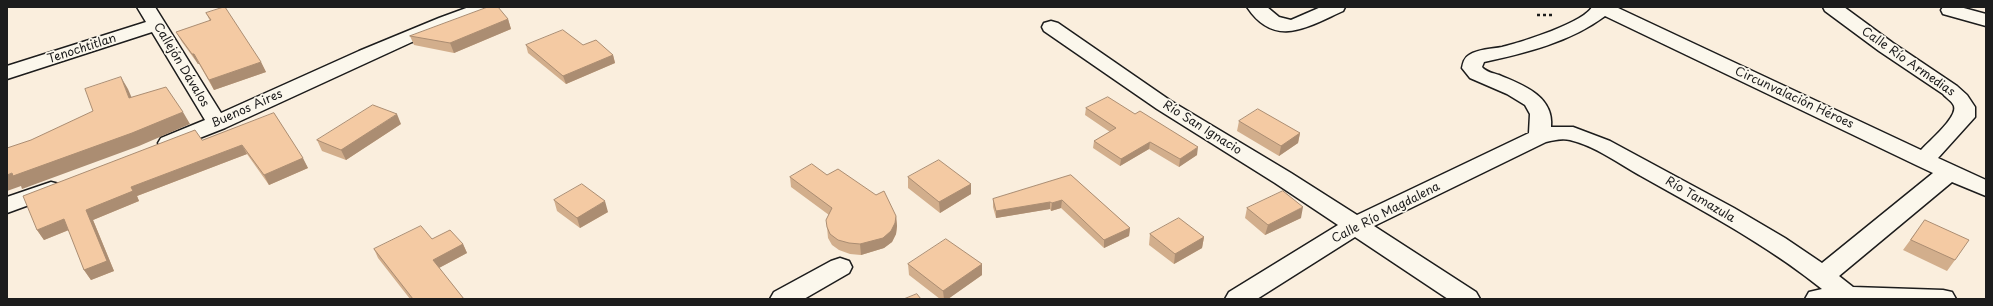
<!DOCTYPE html>
<html>
<head>
<meta charset="utf-8">
<style>
  body { margin:0 }
  #map { position:relative; width:1993px; height:306px; overflow:hidden; background:#faeedd; font-family:"Playpen Sans",sans-serif }
  canvas { display:block }
  .frame { position:absolute; inset:0; border:8px solid #1c1c1c; pointer-events:none }
</style>
</head>
<body>
<div id="map">
<canvas width="1993" height="306"></canvas>
<div class="frame"></div>
</div>
<script>
const context = document.querySelector('canvas').getContext('2d');
context.lineJoin = 'round';
function trace(path, color, width, dash) { context.strokeStyle = color; context.lineWidth = width; context.lineCap = dash ? 'butt' : 'round'; context.setLineDash(dash || []); context.stroke(path); }
function paint(path, color) { context.fillStyle = color; context.fill(path, 'evenodd'); }
function drawText(font, color, halo, rows, align = 'center') {
  context.font = font + ' "Playpen Sans",sans-serif'; context.lineWidth = 3.5; context.setLineDash([]); context.textBaseline = 'middle'; context.strokeStyle = halo; context.fillStyle = color; for (const [text, x, y, turn = 0] of rows) {
    context.save(); context.translate(x, y); context.rotate((+turn || 0) * Math.PI / 180); context.textAlign = isNaN(turn) ? turn : align; if (halo) context.strokeText(text, 0, 0); context.fillText(text, 0, 0); context.restore();
  }
}
const path = new Path2D(`
  M1537 15H1554`);
const minor = new Path2D(`
  M137 7H155L221 113 359 51 439 18 469 7H495L493 11 412 42 225 128 169 150 161 148 158 143 161 138 205 120 152 32 7 79V66L146 22Z
  M1247 7H1267L1279 17 1291 20 1321 7H1345L1343 11C1307 27 1275 49 1247 7Z
  M1592 7H1616L1921 150C1929 141 1958 117 1954 106 1952 101 1946 98 1943 94L1879 51 1825 11 1823 7H1844L1893 43 1957 86 1967 95 1975 107V117L1938 158 1986 180V196L1952 182 1839 276 1853 287 1943 290 1952 292 1956 299H1805L1809 292 1822 289C1766 244 1703 211 1641 176 1618 163 1595 146 1570 140 1562 138 1554 140 1546 142L1374 226 1476 292 1480 299H1448L1355 237 1257 299H1225L1229 292 1338 225 1275 183 1157 109 1044 31 1042 27 1044 23 1051 21 1058 23 1171 101 1291 173 1357 215 1529 133 1530 114 1525 105 1507 94 1470 78 1462 68C1463 63 1464 58 1469 55 1478 49 1492 49 1502 47 1522 42 1583 23 1592 7ZM1605 16 1916 165 1933 173 1822 263 1785 238 1734 208 1610 141 1573 127H1551C1554 96 1523 85 1499 75 1493 73 1486 72 1482 67L1484 62C1526 53 1570 42 1605 16Z
  M1943 7H1960L1986 14V26L1943 14 1941 10Z
  M51 182 59 184 62 189 59 194 7 213V197Z
  M840 258 849 261 852 267 849 273 804 299H770L774 292 831 261Z`);
const wall = new Path2D(`
  M206 13 261 62 266 72 214 90 199 64H198L182 42 176 32 210 21Z
  M508 19 511 29 454 53 414 45 410 36Z
  M526 45H583L613 55 615 63 566 84 528 53Z
  M1086 108 1197 155 1179 167 1149 149 1120 166 1093 148 1094 141 1110 132 1085 115Z
  M274 113 308 168 269 185 247 154 137 196 139 201 93 220 114 271 91 280 84 270 69 230 44 240 37 230Z
  M1239 121 1300 133 1298 143 1279 156 1237 131Z
  M401 124 346 160 322 151 317 140Z
  M827 175 896 216 897 226 896 234 892 242 884 248 861 255 850 254 839 250 832 245 828 238 827 227 829 215 791 187 790 177Z
  M1071 175 1130 228 1129 236 1104 248 1061 208 1051 211 1050 209 996 218 993 207V199Z
  M908 177 971 184V194L940 213 908 188Z
  M554 200 608 212 580 228 557 211Z
  M1247 208 1301 218 1265 235 1245 218Z
  M1925 220 1955 260 1947 271 1903 250Z
  M1150 234 1204 237 1202 248 1174 264 1149 245Z
  M432 239 463 244 467 253 439 268 464 299H410L378 258 374 249Z
  M908 264H982V275L948 299H940L909 275Z`);
const shadedWall = new Path2D(`
  M508 19 511 29 454 53 450 43Z
  M192 54H194L199 64H198Z
  M613 55 615 63 566 84 563 76Z
  M261 62 266 72 214 90 209 80Z
  M121 77 128 89 137 110 129 98Z
  M183 112 190 124 139 146 22 189 21 186 7 191V175Z
  M397 114 401 124 346 160 341 150Z
  M1300 133 1298 143 1279 156 1281 146Z
  M1150 142 1149 149 1120 166 1121 159Z
  M242 145 247 154 137 196 139 201 93 220 114 271 91 280 84 270 86 210 131 187Z
  M1198 147 1197 155 1179 167 1180 159Z
  M303 158 308 168 269 185 264 175Z
  M971 184V194L940 213 939 202Z
  M1062 200 1061 208 1051 211 1052 203Z
  M605 201 608 212 580 228 577 218Z
  M1050 202V209L996 218V211Z
  M1303 207 1301 218 1265 235 1268 225Z
  M896 216 897 226 896 234 892 242 884 248 861 255 860 244Z
  M64 219 71 229 44 240 37 230Z
  M1130 228 1129 236 1104 248V240Z
  M1204 237 1202 248 1174 264 1175 254Z
  M463 244 467 253 437 269 433 260Z
  M982 264V275L948 299H944L943 291Z`);
const building = new Path2D(`
  M224 7H225L261 62 209 80 194 54H192L176 32 211 20 206 13Z
  M488 7H498L508 19 450 43 410 36Z
  M563 30 583 45 596 40 613 55 563 76 526 45Z
  M121 77 129 98 166 87 183 112 132 133 13 176 12 173 7 175V148L31 140 93 111 85 89Z
  M1108 97 1135 114 1140 111 1198 147 1180 159 1150 142 1121 159 1094 141 1116 128 1086 108Z
  M373 105 397 114 341 150 317 140Z
  M1258 109 1300 133 1281 146 1239 121Z
  M274 113 303 158 264 175 242 145 131 187 133 191 86 210 107 261 84 270 64 219 37 230 23 196 195 130 202 140Z
  M939 160 971 184 939 202 908 177Z
  M812 164 827 175 838 169 876 195 884 191 896 216 895 223 891 231 883 238 860 244 849 243 838 240 830 234 827 227 826 220 832 208 790 177Z
  M1071 175 1130 228 1104 240 1062 200 1052 203 1050 202 996 211 993 199Z
  M582 184 605 201 577 218 554 200Z
  M1283 191 1303 207 1268 225 1247 208Z
  M1179 218 1204 237 1175 254 1150 234Z
  M1925 220 1969 240 1955 260 1911 240Z
  M421 226 432 239 450 230 463 244 433 260 464 299H413L374 249Z
  M946 239 982 264 943 291 908 264Z
  M917 294 921 299H904Z`);
const streetNames = [
  ["Tenochtitlan",82,49,-18],
  ["Calle Río Armedias",1908,62,35],
  ["Callejón Dávalos",181,65,59],
  ["Circunvalación Héroes",1794,98,25],
  ["Buenos Aires",247,109,-24],
  ["Río San Ignacio",1202,128,32],
  ["Río Tamazula",1700,200,30],
  ["Calle Río Magdalena",1386,213,-27]
];
trace(minor, '#1c1c1c', 3);
trace(path, '#1c1c1c', 2.5, [3, 3]);
paint(minor, '#fbf7ec');
paint(wall, '#d2ae8c');
paint(shadedWall, '#ab8d72');
paint(building, '#f4caa3');
trace(building, '#ab8d72', 1);
drawText('12px', '#1c1c1c', '#fbf7ec', streetNames);
</script>
</body>
</html>
